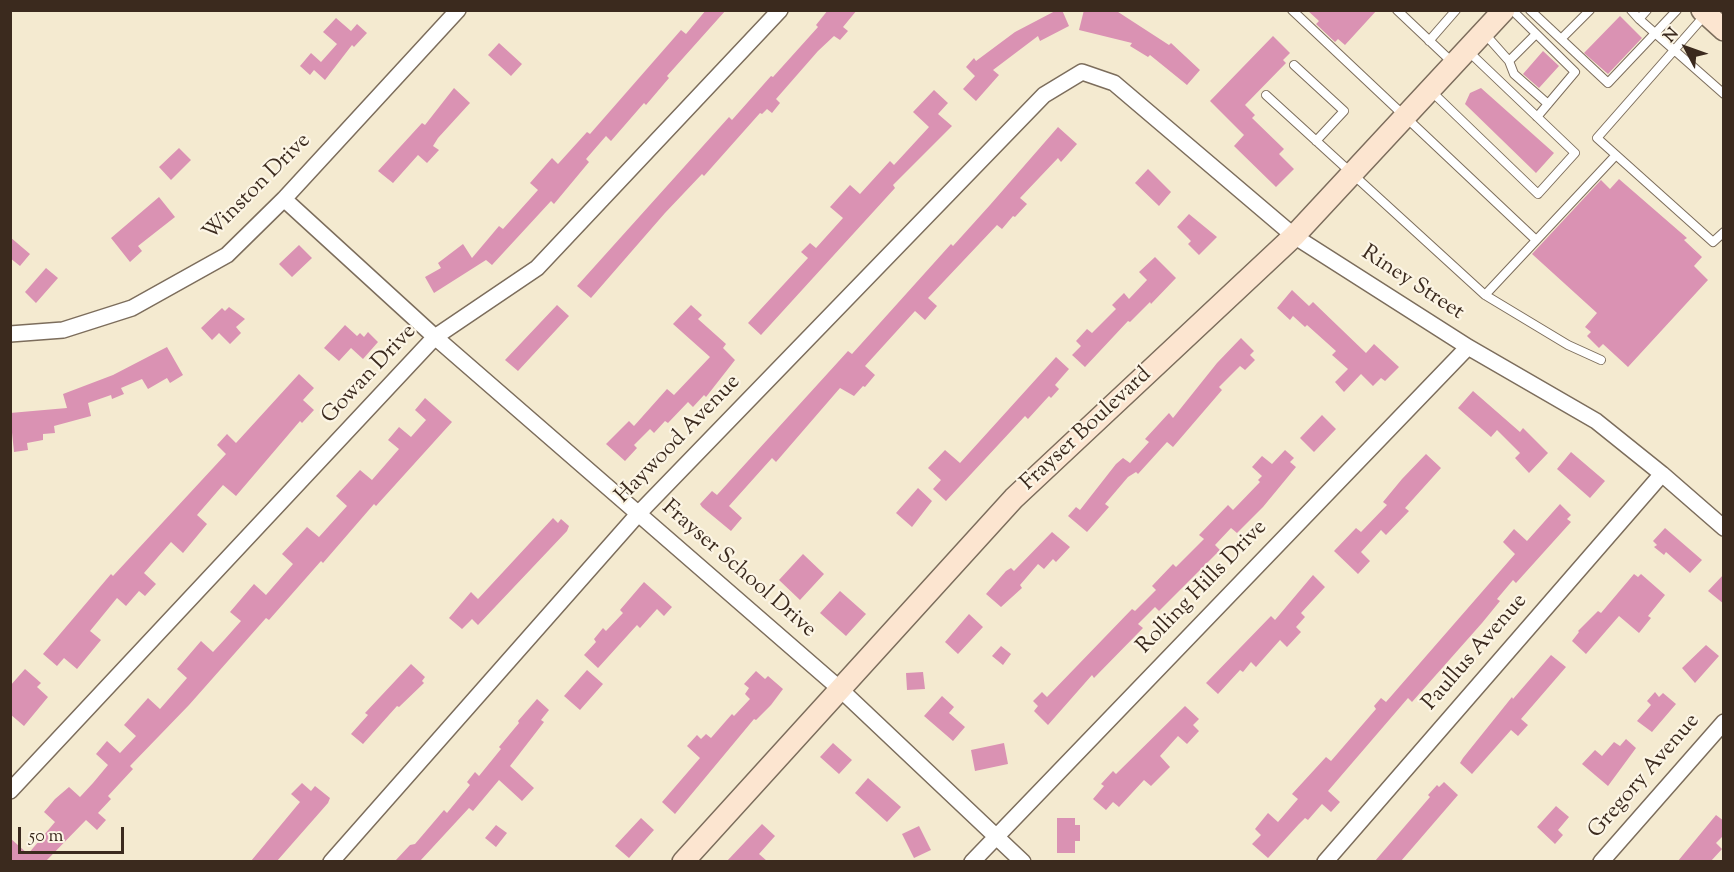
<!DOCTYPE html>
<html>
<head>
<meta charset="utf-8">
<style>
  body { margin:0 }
  #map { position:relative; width:1734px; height:872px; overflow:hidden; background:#f4ead0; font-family:"Sorts Mill Goudy",serif }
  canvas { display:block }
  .frame { position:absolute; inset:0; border:12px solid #3b2a1e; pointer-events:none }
  .north { position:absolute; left:1656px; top:18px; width:60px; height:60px; -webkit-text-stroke:4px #fcf5e5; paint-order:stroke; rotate:311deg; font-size:16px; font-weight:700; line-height:24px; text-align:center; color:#3b2a1e }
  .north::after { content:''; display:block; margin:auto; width:21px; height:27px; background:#3b2a1e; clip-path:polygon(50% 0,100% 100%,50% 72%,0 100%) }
  .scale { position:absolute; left:18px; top:827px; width:106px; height:27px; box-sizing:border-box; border:3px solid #3b2a1e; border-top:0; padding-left:8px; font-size:18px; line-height:21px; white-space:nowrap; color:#3b2a1e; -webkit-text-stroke:4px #fcf5e5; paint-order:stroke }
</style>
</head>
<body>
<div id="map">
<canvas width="1734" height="872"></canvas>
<div class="frame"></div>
<div class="north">N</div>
<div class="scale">50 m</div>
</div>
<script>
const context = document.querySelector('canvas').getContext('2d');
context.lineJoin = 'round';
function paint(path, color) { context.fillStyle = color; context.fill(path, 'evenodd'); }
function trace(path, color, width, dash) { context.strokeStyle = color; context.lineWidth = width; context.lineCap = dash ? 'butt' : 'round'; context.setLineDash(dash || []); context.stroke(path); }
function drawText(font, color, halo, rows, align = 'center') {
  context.font = font + ' "Sorts Mill Goudy",serif'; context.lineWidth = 4.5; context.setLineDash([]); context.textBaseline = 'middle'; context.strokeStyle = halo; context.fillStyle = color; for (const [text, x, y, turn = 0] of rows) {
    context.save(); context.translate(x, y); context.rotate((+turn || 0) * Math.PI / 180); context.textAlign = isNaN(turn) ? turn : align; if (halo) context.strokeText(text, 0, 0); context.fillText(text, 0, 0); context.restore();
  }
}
const building = new Path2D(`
  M706 10H726L667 76 669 78 646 105 644 103 611 141 606 136 586 159 589 162 554 204 551 201 492 265 486 260 434 293 425 277 441 268 438 263 463 244 472 258 499 226 503 229 538 190 530 183 552 158 558 164 587 132 590 134 681 30 686 34Z
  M828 10H857L843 27 848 31 840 40 834 36 818 51 776 99 780 103 772 113 767 109 762 114 760 113 704 176 702 174 665 213 591 298 577 286 729 117 732 120 771 76 773 77 818 27 816 25Z
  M1057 10H1062L1069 26 1040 41 1038 36 993 70 999 75 976 101 963 89 975 76 966 67 974 58 976 61 1015 32Z
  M1084 10H1115L1169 45 1171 43 1200 70 1187 85 1150 55 1148 57 1130 46 1132 43 1079 30Z
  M1307 10H1377L1345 45 1338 39 1335 42 1316 24 1319 21Z
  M1620 16 1642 38 1608 74 1584 53Z
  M336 18 351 31 357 24 367 33 354 47 352 45 325 80 314 70 310 75 300 66 311 53 321 62 337 44 323 32Z
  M1273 36 1290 53 1283 60 1286 63 1245 105 1255 115 1252 118 1284 149 1279 154 1294 169 1276 187 1234 146 1244 135 1210 101Z
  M499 43 522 64 511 76 488 55Z
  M1543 51 1559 66 1539 88 1523 74Z
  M454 88 470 103 438 138 433 146 439 150 427 163 418 155 393 183 378 171 422 123 425 125Z
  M1481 88 1554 153 1536 173 1465 104 1470 93Z
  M934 90 948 103 938 114 952 126 893 185 895 188 761 335 748 323 808 258 801 252 810 243 816 248 843 218 830 207 850 185 860 194 890 161 894 165 929 127 913 112Z
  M1058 127 1077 144 1061 162 1058 158 1020 198 1027 204 1015 217 1013 216 1002 229 997 225 928 298 937 306 925 320 915 311 865 366 875 375 865 387 863 386 854 396 840 388 776 462 772 458 729 506 742 518 731 531 702 507 700 504 712 491 717 495 848 351 852 354 951 244 953 246 990 205Z
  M179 148 191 160 171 180 159 167Z
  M1148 169 1171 192 1159 206 1135 183Z
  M1619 179 1687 238 1684 240 1702 257 1694 266 1708 280 1628 367 1603 344 1599 348 1587 336 1591 332 1585 327 1597 313 1532 254 1601 180 1610 189Z
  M159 197 175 217 138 246 142 251 130 262 111 238Z
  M1189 214 1217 237 1199 255 1188 244 1191 241 1177 227Z
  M10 237 30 254 20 266 10 258Z
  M299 245 312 258 292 277 279 264Z
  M1155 257 1176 278 1151 304 1150 302 1130 322 1128 321 1085 367 1072 355 1081 346 1076 341 1087 329 1092 333 1116 309 1112 305 1124 293 1129 299 1147 280 1139 272Z
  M46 268 58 278 36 303 25 292Z
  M1292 290 1309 306 1313 302 1366 353 1374 344 1399 367 1385 381 1381 378 1373 386 1361 374 1344 392 1335 382 1348 369 1332 355 1336 351 1307 325 1305 327 1293 316 1290 320 1277 308Z
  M557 305 569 316 518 371 505 360Z
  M691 305 702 315 698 319 726 344 723 348 735 360 706 397 704 395 693 407 688 402 668 423 665 421 654 433 650 429 634 445 637 448 625 461 606 444 629 421 634 426 667 389 674 395 710 357 673 324Z
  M229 307 245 319 236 327 241 333 230 344 219 333 212 340 201 328 222 308 225 311Z
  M345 325 357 336 360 333 364 337 368 332 378 342 363 359 351 348 339 361 324 348Z
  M1241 338 1254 351 1250 355 1255 360 1245 370 1240 366 1219 387 1222 390 1173 447 1167 442 1138 474 1136 472 1128 477 1105 504 1109 507 1087 532 1068 516 1076 507 1080 510 1116 464 1123 458 1130 463 1149 442 1145 439 1169 413 1173 418 1217 363Z
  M167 347 183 375 170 383 167 378 148 389 142 379 121 388 124 394 112 399 111 395 88 403 91 416 54 426 55 433 43 434V440L27 443 28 450 14 452 10 413 67 408 63 394 113 375Z
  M1056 357 1069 369 1055 385 1059 389 1051 398 1049 396 1028 419 1025 416 946 501 933 489 941 480 928 468 945 450 960 463Z
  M299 374 314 388 303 400 314 410 302 423 300 421 236 496 223 485 197 515 207 524 183 553 171 542 144 573 156 584 145 596 139 591 126 606 117 598 90 631 101 640 77 669 64 658 57 666 43 654 111 574 113 576 226 454 217 445 227 434 236 443Z
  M1473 391 1520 432 1523 428 1548 453 1529 473 1515 458 1520 453 1497 430 1491 437 1458 408Z
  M425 398 452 422 376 506 374 504 323 563 321 561 269 620 266 618 189 705 130 766 133 769 108 796 111 799 98 813 106 820 97 830 86 820 46 861H10V838L28 854 55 822 44 812 55 799 69 787 80 797 93 783 108 765 96 754 107 741 120 753 136 736 124 725 148 698 160 709 187 678 177 669 201 641 213 652 225 639 241 621 230 612 254 584 266 595 293 564 282 554 307 527 319 537 347 506 336 496 360 470 372 480 399 449 388 440 399 427 411 437 426 420 415 410Z
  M1322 415 1336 429 1314 452 1300 438Z
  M1285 450 1294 458 1290 462 1296 467 1263 507 1237 533 1231 528 1215 545 1220 550 1159 611 1155 607 1138 624 1143 628 1094 678 1092 675 1048 725 1034 711 1038 706 1033 701 1042 692 1047 697 1132 609 1135 611 1156 590 1152 586 1173 564 1176 567 1204 539 1199 535 1228 505 1233 510 1260 482 1258 480 1262 476 1252 467 1262 456 1272 464Z
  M1571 452 1605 481 1590 498 1557 469Z
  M1426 454 1441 468 1405 508 1409 511 1386 535 1381 530 1361 552 1370 561 1358 574 1334 551 1356 528 1361 532 1387 505 1383 502 1402 479Z
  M918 488 932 501 912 527 896 513Z
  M1560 504 1571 515 1567 519 1571 522 1516 583 1513 580 1497 599 1500 601 1482 623 1412 702 1408 698 1328 791 1340 802 1331 812 1322 804 1308 820 1305 818 1299 824 1268 858 1252 844 1261 835 1255 829 1268 813 1278 822 1298 799 1292 794 1326 757 1331 761 1376 709 1374 706 1381 698 1386 702 1515 554 1503 542 1514 529 1527 541Z
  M553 518 558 523 561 519 569 526 567 531 478 625 472 619 462 629 449 618 471 592 478 599Z
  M1665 528 1702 560 1690 573 1666 552 1664 555 1654 547 1657 545 1653 541Z
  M1052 532 1070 547 1056 562 1053 559 1044 569 1038 564 1020 585 1022 588 1001 607 986 594 1006 571 1011 568 1014 571Z
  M803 554 824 574 800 600 779 580Z
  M1634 574 1638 577 1641 574 1665 595 1648 616 1651 618 1639 633 1619 616 1586 654 1572 641 1579 632 1578 631 1598 611 1601 613Z
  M1724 574V604L1708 591Z
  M1313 575 1325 587 1301 613 1305 617 1296 627 1301 632 1287 647 1280 640 1256 667 1251 662 1243 672 1240 670 1218 694 1206 683 1271 616 1275 620Z
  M644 582 672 607 664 616 657 609 640 628 637 625 598 668 584 655 596 642 594 639 603 628 606 631 623 613 620 610Z
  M840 591 866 614 846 636 820 613Z
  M969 614 983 627 958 654 945 642Z
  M1706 645 1719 656 1695 683 1682 668Z
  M1001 646 1011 654 1003 665 992 656Z
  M1551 655 1566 667 1521 719 1528 725 1518 736 1511 730 1472 774 1460 763 1463 758 1512 697 1513 699Z
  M411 664 425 677 422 681 424 683 399 707 397 706 363 744 351 734 368 715 365 713Z
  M25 669 41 683 37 687 48 697 24 726 10 714V686Z
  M587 670 603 684 580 710 564 696Z
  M756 671 765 679 768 676 783 689 771 705 756 720 754 719 675 814 662 802 700 758 687 746 697 735 701 739 706 734 711 738 732 714 734 716 750 699 745 694 749 688 744 684Z
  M923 672 925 689 907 690 906 673Z
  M1655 692 1659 697 1663 693 1676 704 1652 732 1637 721 1651 705 1647 701Z
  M942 696 954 707 949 713 965 727 953 741 924 716Z
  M537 699 549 710 541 720 544 722 510 766 534 788 522 801 499 780 473 811 469 808 420 861H395L410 845 415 844 444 810 447 813 470 785 467 782 475 772 479 776 501 749 499 747 519 723 518 721Z
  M1185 706 1199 719 1193 725 1199 731 1187 744 1178 736 1160 756 1170 767 1151 786 1144 780 1119 807 1113 802 1106 810 1093 799 1104 786 1101 784 1113 771 1116 774Z
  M1626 739 1636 748 1608 786 1582 764 1595 750 1602 756 1614 742 1620 746Z
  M833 743 852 760 839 774 820 757Z
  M1004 743 1008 764 975 771 971 750Z
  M868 778 901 807 887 822 855 793Z
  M1444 782 1458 795 1401 861H1375L1430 797 1428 795 1437 785 1439 787Z
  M302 783 311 791 315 786 330 798 328 803 277 861H251L300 802 291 794Z
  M1556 806 1569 817 1558 830 1563 835 1555 844 1537 827Z
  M1716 815 1724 821V835L1716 843 1722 849 1711 861H1678Z
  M641 818 654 830 629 858 615 846Z
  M1057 818H1075V825H1080V841H1075V853H1057Z
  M762 824 775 836 759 854 767 861H727Z
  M496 825 507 833 496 847 485 838Z
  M919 826 931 850 914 858 902 834Z`);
const service = new Path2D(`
  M1292 10 1536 240
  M1397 10 1453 63
  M1512 10 1575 72 1537 117
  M1530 10 1608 83 1677 10
  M1631 10 1639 19 1647 10
  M1705 15 1597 138 1713 242 1724 232
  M1639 19 1724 94
  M1485 34 1509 61 1536 34
  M1561 39 1590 10
  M1429 41 1456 10
  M1509 61 1514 74 1548 104
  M1294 65 1344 111 1316 141
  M1431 91 1538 194 1575 153 1468 51
  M1266 95 1485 295 1568 345 1601 360
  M1485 295 1616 155`);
const minor = new Path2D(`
  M284 199 435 337 840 689 1023 862
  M10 334 63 330 132 308 227 255 284 199 458 10
  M10 791 435 337 537 268 780 10
  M331 862 639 513 1044 95 1082 72 1114 83 1294 236 1468 347 1596 421 1662 474 1724 528
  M972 862 1468 347
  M1325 862 1662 474
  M1601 862 1724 722`);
const secondary = new Path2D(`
  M1702 10 1724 30
  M683 862 1014 498 1294 236 1504 10`);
const streetNames = [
  ["Winston Drive",258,188,-45],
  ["Riney Street",1412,284,33],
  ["Gowan Drive",370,375,-47],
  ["Frayser Boulevard",1087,430,-43],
  ["Haywood Avenue",679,440,-46],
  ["Frayser School Drive",738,570,41],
  ["Rolling Hills Drive",1203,588,-46],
  ["Paullus Avenue",1476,653,-49],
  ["Gregory Avenue",1645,777,-49]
];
paint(building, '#da92b3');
trace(service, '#7c6d5c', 10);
trace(minor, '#7c6d5c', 18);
trace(secondary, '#7c6d5c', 24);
trace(service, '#fff', 8);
trace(minor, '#fff', 15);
trace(secondary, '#fce5d0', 21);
drawText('22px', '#3b2a1e', '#fcf5e5', streetNames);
</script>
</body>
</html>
